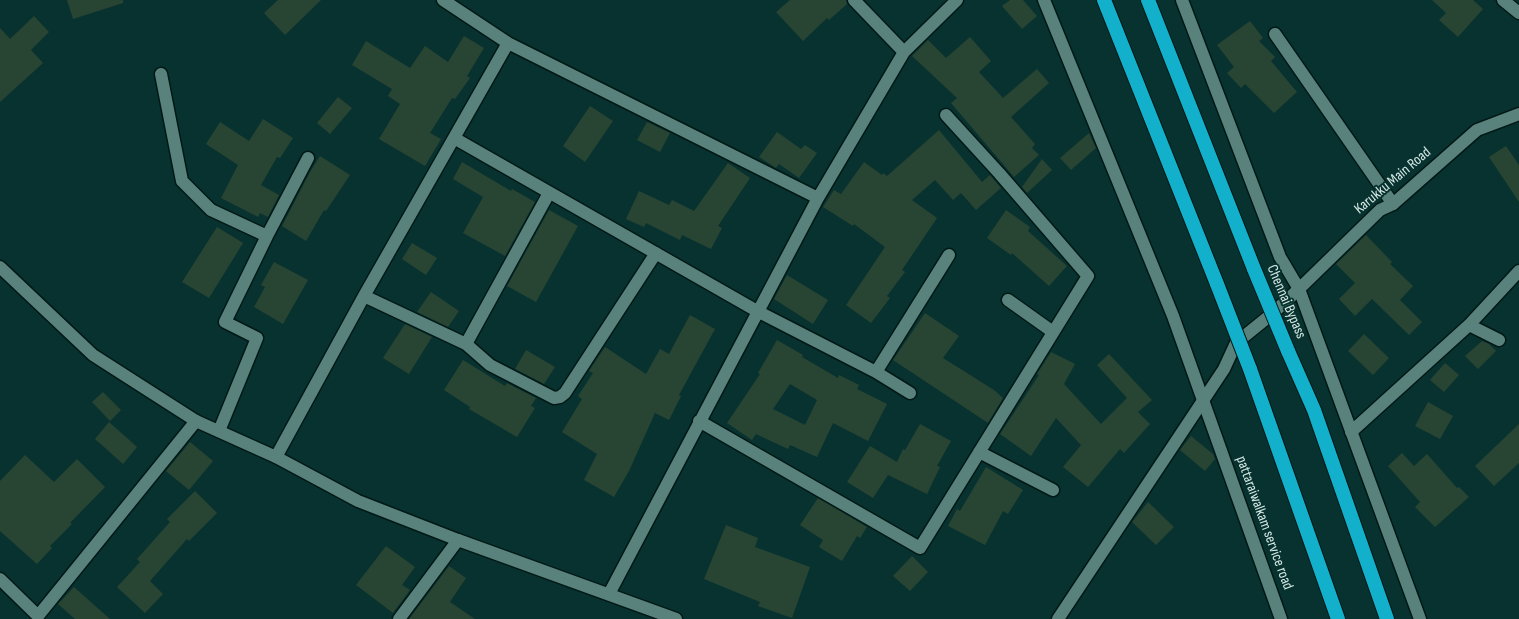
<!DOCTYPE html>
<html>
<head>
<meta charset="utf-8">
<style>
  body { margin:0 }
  canvas { display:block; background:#08322f }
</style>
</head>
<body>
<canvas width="1519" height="619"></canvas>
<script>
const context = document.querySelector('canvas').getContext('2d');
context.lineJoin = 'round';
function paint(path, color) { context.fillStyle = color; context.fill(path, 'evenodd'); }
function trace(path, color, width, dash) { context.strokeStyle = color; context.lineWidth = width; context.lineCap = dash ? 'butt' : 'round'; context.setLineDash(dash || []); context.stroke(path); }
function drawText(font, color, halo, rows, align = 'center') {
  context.font = font + ' "Sofia Sans Condensed",sans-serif'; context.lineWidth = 4; context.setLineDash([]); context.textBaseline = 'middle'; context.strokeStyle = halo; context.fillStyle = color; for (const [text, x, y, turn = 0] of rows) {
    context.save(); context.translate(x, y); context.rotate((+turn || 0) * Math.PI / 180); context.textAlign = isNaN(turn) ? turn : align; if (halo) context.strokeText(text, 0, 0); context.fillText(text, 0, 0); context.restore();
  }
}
const building = new Path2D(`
  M67 0H123V3L73 19Z
  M278 0H321L285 35 264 13Z
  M790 0H846L847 4 829 20 827 18 803 41 776 12Z
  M1010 0H1023L1037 16 1022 29 1002 6Z
  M1432 0H1473L1483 9 1458 37 1439 20 1446 13Z
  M34 16 49 32 31 50 43 63 0 102V28L10 39Z
  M1250 21 1263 38 1259 41 1275 57 1271 61 1297 92 1274 113 1245 84 1241 88 1227 73 1234 67 1217 45Z
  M464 36 484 48 467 76 470 78 455 99 452 98 430 133 441 139 425 166 379 139 400 104 388 96 392 89 352 65 366 41 410 68 425 46 448 62Z
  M970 37 991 61 979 72 1003 98 1037 69 1049 83 1011 117 1035 144 1032 148 1039 155 1014 177 951 103 957 98 912 56 928 40 946 58Z
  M338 97 352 108 330 134 317 123Z
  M590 106 613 121 585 162 563 146Z
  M263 119 293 138 280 158 277 157 261 185 279 195 268 217 260 213 258 217 221 198 238 165 206 144 220 122 249 141Z
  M647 122 670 133 660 152 637 140Z
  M939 130 982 182 990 175 1001 188 976 210 961 193 953 200 935 180 912 200 937 218 902 270 905 272 887 296 890 298 871 323 846 305 885 247 854 224 853 226 823 207 834 190 841 194 864 162 882 175 883 173 887 176Z
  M777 132 801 149 805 145 817 153 799 178 779 164 776 168 759 157Z
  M1089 133 1096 148 1071 170 1060 158Z
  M1506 146 1519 165V202L1489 157Z
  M320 156 350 175 326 211 324 210 306 241 282 226 310 172Z
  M1042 159 1052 170 1027 193 1022 187Z
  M462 162 511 191 512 189 535 202 505 256 463 233 483 197 453 179Z
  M728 163 750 178 718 226 722 228 711 249 682 235 680 240 646 223 644 227 626 219 639 191 669 205 672 200 694 211Z
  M549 210 578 226 536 302 507 286Z
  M1006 210 1030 227 1028 231 1067 266 1049 286 1012 253 1011 255 987 238Z
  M217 227 243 243 209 298 182 282Z
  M1366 235 1392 262 1390 264 1413 286 1400 300 1422 322 1409 335 1372 299 1355 316 1339 299 1355 283 1336 264Z
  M412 243 437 258 426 275 402 259Z
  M274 262 308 280 283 324 254 307 265 287 261 285Z
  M787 275 828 300 813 324 774 299Z
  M431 292 459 311 448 327 417 312Z
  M925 313 959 336 943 358 994 390 1003 398 988 423 893 360Z
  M690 315 715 329 679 395 681 396 669 420 655 413 629 471 614 497 584 480 597 454 562 432 582 399 578 396 593 373 589 371 605 347 646 374 660 349 669 354Z
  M405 324 432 337 409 374 383 358Z
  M1364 334 1389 358 1373 375 1348 351Z
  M777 340 803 355 802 357 838 378 839 375 859 385 857 389 887 404 868 441 833 423 817 457 790 445 788 449 756 434 752 440 727 423 760 374 758 373ZM790 384 817 400 805 425 773 409Z
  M1482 341 1489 344 1496 351 1478 369 1465 356Z
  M526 350 555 367 544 384 515 369Z
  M1051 352 1075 364 1064 384 1101 424 1127 398 1097 365 1109 354 1152 400 1138 412 1150 424 1124 453 1120 449 1088 487 1063 467 1081 445 1056 418 1031 456 1000 434 1039 375 1037 374Z
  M463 360 505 386 507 383 536 398 531 406 535 408 517 437 469 409 470 407 444 390Z
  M1445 363 1459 375 1444 392 1430 380Z
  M103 392 121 410 110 421 92 402Z
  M1428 402 1453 416 1440 439 1415 426Z
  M109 422 137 447 123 464 95 439Z
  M920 424 951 441 937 466 940 467 927 494 888 475 873 498 847 482 870 446 897 462 903 449 905 450Z
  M1519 424V463L1494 486 1475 466Z
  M1191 436 1213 454 1215 459 1205 471 1180 450Z
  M190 442 213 461 189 490 166 471Z
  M1402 453 1414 466 1427 454 1457 488 1459 487 1469 497 1435 527 1415 507 1420 502 1388 466Z
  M25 455 54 482 77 459 105 487 70 523 72 524 50 546 52 548 37 564 0 531V481Z
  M986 467 1023 490 1008 514 1003 511 985 545 948 526 957 509 960 511Z
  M195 491 217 513 189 541 187 539 150 581 163 594 145 613 117 587 140 562 137 559 170 522 167 519Z
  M818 498 867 527 860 538 857 536 842 561 819 547 823 540 800 525Z
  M1148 502 1174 527 1156 545 1132 522Z
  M726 525 758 538 755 547 810 567 792 618 758 606 760 602 704 579Z
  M386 546 415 567 402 585 410 590 393 613 356 585Z
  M912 556 928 572 910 591 893 576Z
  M449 566 466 578 450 602 475 619H409Z
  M74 587 110 619H75L58 604Z`);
const minor = new Path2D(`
  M443 0 508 43
  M854 0 904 52 957 0
  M1503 0 1519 13
  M1275 34 1393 204
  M161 74 182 181 211 210 267 236 225 322 257 338 219 431
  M454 138 757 311 876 372 949 255
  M267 236 308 158
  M364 296 466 344 490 365 554 398 560 397 565 393 656 253
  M1008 300 1053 332
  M1469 325 1499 340
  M466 344 549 193
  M876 372 910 393
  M699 421 920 548 1088 276 999 173 946 115
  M1351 432 1469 325 1519 271
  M979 452 1053 490
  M276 457 364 296 508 43 818 198
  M0 579 38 616 196 421
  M609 594 818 198 904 52
  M399 619 458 540`);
const tertiary = new Path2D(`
  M1044 0 1173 316 1281 619
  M1182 0 1280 257 1299 289 1420 619`);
const secondary = new Path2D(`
  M0 267 93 355 196 421 276 457 358 501 458 540 676 619
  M1058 619 1224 369 1236 343 1273 313 1299 289 1380 210 1393 204 1477 130 1519 114`);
const trunk = new Path2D(`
  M1104 0 1217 284
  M1148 0 1254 269
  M1288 351 1314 410 1387 619
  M1250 369 1338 619`);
const trunkBridge = new Path2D(`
  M1254 269 1288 351
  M1217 284 1250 369`);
const streetNames = [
  ["Karukku Main Road",1393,181,-40],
  ["Chennai Bypass",1286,302,67],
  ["pattaraiwalkam service road",1264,523,70]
];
paint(building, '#284432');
trace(minor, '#001916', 15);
trace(tertiary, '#001916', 15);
trace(secondary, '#001916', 15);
trace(trunk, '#001916', 16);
trace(minor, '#5a827d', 12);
trace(tertiary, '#5a827d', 12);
trace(secondary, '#5a827d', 12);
trace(trunk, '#13b0cc', 14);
trace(trunkBridge, '#001916', 16, []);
trace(trunkBridge, '#13b0cc', 14);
drawText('15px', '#d3e8e5', '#08322f', streetNames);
</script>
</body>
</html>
